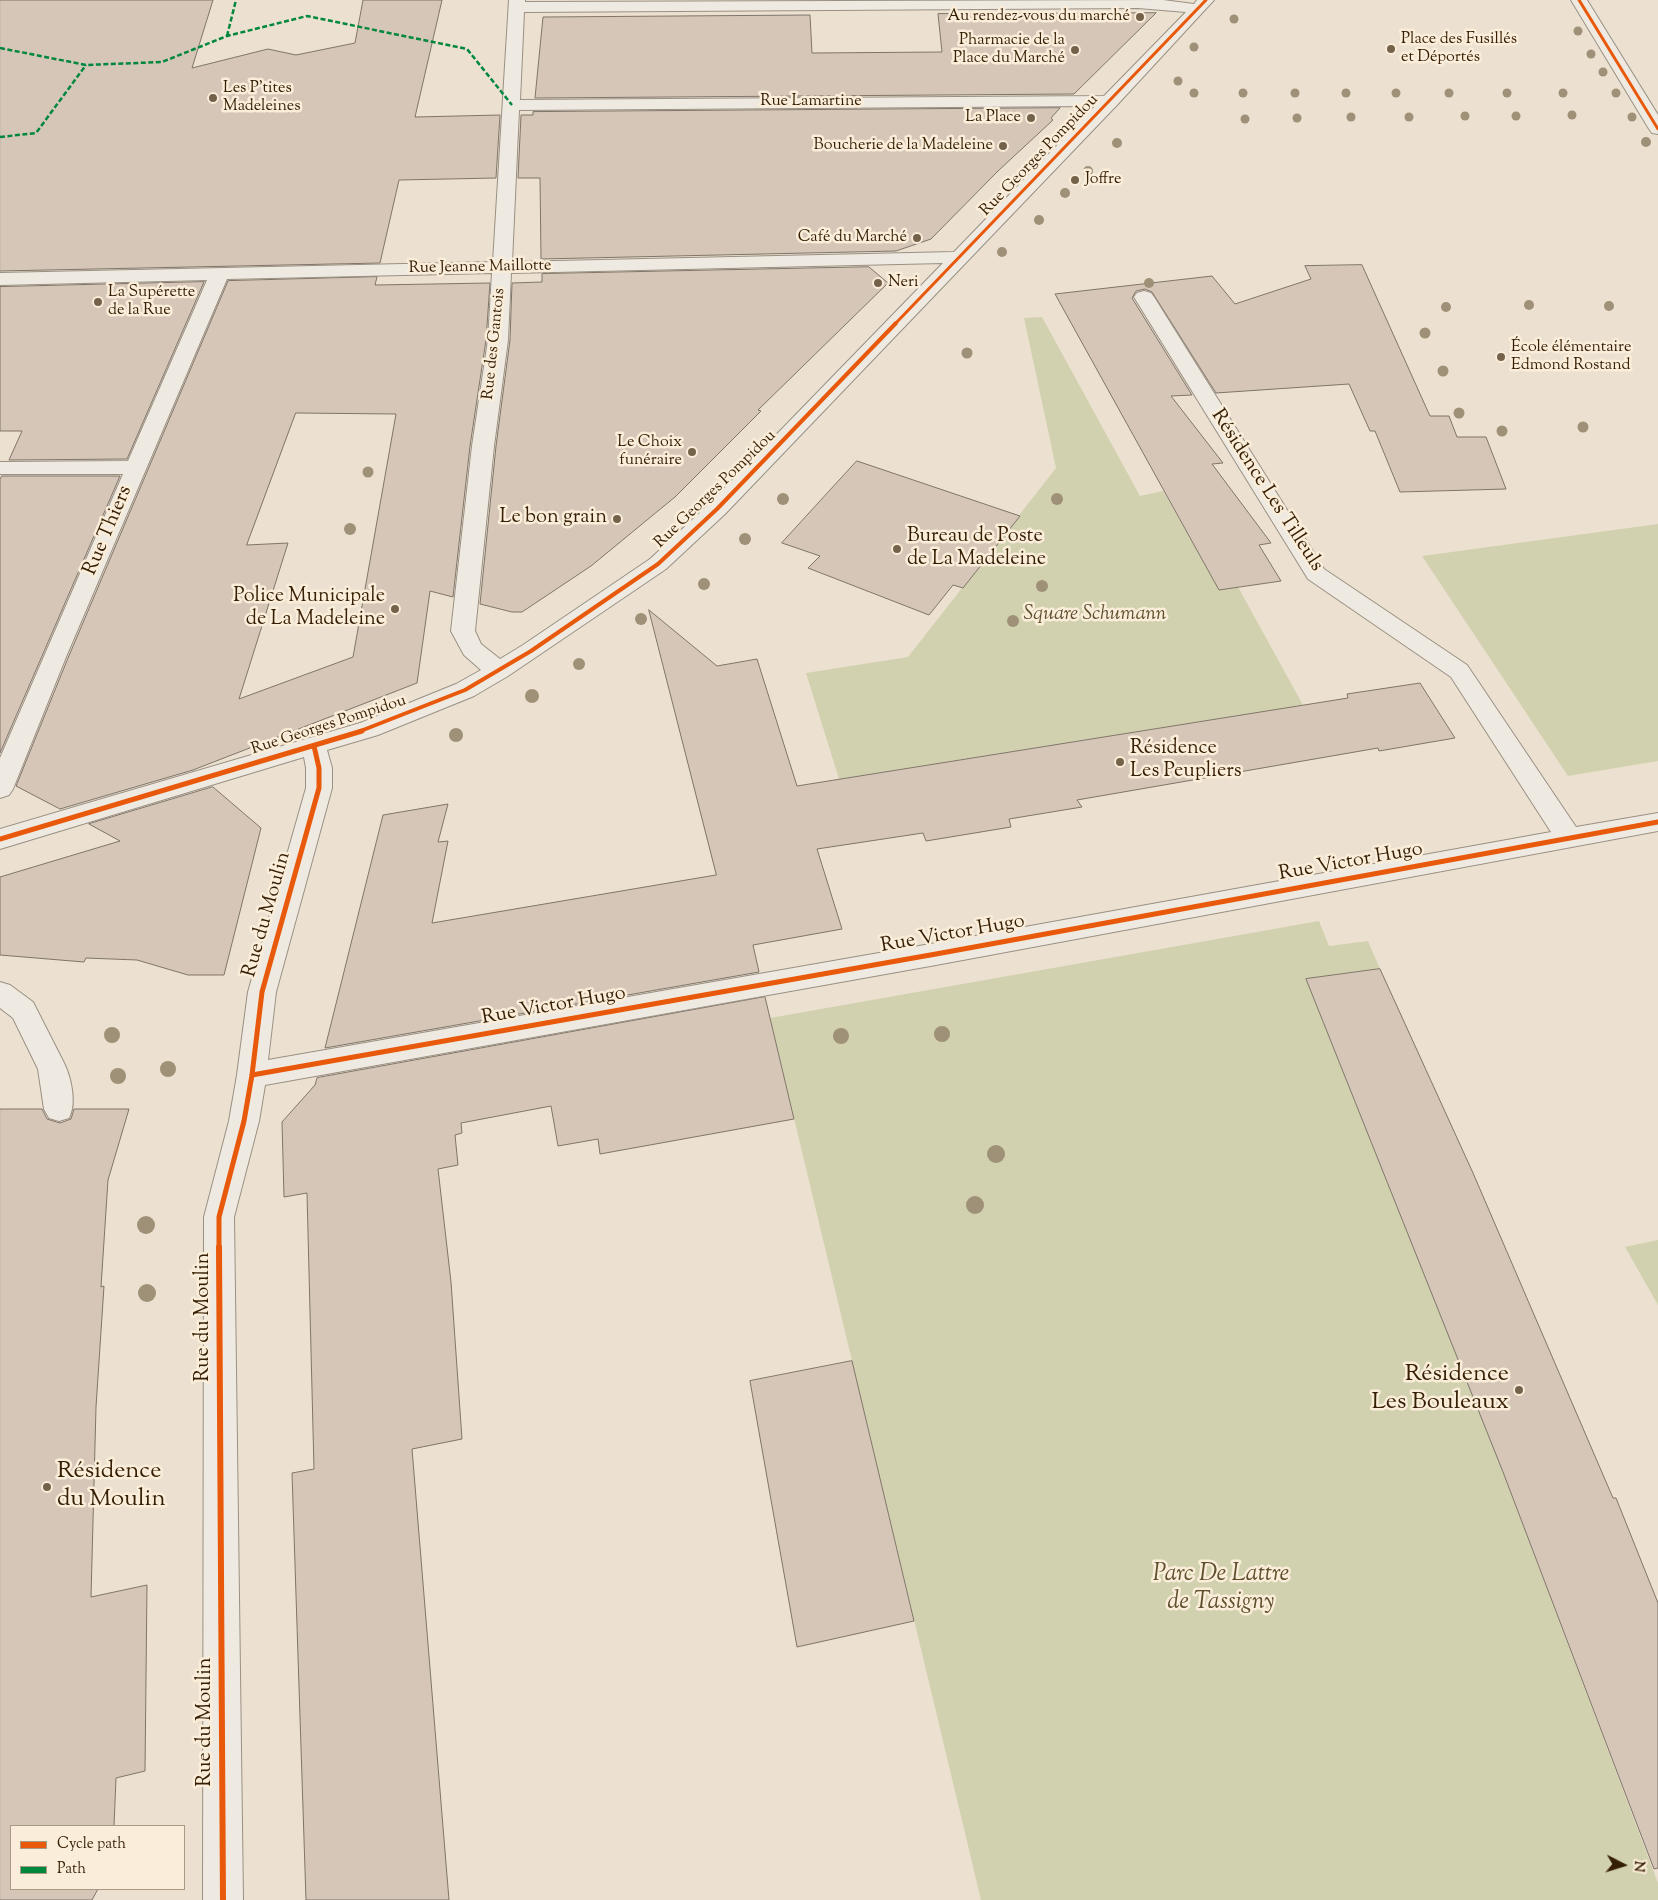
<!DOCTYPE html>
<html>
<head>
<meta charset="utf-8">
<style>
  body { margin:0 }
  #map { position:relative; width:1658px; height:1900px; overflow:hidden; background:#ece1d0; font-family:"Sorts Mill Goudy",serif }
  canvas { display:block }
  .legend { position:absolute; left:10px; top:1825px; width:175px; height:65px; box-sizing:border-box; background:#faedd9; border:1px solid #ab9a83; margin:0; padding:6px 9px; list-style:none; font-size:15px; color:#351e03 }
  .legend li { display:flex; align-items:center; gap:10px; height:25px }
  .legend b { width:25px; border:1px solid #ab9a83 }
  .north { position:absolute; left:1598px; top:1840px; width:50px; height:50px; -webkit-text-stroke:4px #faedd9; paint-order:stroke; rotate:95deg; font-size:14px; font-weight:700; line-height:20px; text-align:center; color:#351e03 }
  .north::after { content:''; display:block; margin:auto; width:18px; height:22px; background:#351e03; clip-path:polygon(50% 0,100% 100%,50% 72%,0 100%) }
</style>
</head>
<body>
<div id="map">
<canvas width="1658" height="1900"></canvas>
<ul class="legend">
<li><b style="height:6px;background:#e8590c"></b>Cycle path</li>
<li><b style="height:6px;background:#00873e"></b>Path</li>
</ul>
<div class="north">N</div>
</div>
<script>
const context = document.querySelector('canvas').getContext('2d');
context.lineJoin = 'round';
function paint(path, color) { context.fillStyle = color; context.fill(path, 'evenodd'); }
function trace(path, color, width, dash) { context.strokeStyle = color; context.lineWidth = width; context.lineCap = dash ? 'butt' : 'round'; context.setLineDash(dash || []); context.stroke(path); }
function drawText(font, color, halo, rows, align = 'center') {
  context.font = font + ' "Sorts Mill Goudy",serif'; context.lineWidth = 5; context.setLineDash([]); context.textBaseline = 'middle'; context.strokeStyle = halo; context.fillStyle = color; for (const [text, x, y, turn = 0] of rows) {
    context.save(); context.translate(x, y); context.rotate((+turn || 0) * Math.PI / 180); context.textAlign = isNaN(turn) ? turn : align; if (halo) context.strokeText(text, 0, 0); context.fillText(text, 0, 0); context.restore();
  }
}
const green = new Path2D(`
  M1042 317 1140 496 1163 491 1219 589 1238 587 1303 705 839 779 806 673 908 657 1056 468 1024 318Z
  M1658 524V761L1568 776 1422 556Z
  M1319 921 1329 946 1368 941 1380 969 1306 979 1503 1472 1658 1883V1900H981L770 1018Z
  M1658 1240V1305L1625 1247Z`);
const building = new Path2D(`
  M0 0H213L192 68 268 49 296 55 355 43 363 0H442L415 117 500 115 496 178 399 180 380 263 0 271Z
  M1156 13 1074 94 535 98 543 17 810 15 812 53 942 52 938 14Z
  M1060 108 1051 118 1053 120 998 171 931 239 896 251 541 259 540 178H518L521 115H533V112Z
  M1362 265 1430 416H1449L1457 437H1486L1506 489 1400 492 1375 431H1370L1349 384 1216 393 1152 292 1145 289 1136 291 1132 298 1192 395 1171 396 1223 463 1212 464 1271 543 1259 545 1281 581 1219 590 1055 294 1212 276 1235 304 1311 279 1305 266Z
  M869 267 888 283 758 410 761 411 675 497 591 566 522 612H512L480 604 496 446 510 340 512 283 542 282V274Z
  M377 277 375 285 490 283 486 340 470 446 453 597 430 591 417 683 193 770 60 809 16 786 68 658 228 281ZM296 413 396 414 353 657 239 699 288 543 247 545Z
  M204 282 127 459 9 460 22 431H0V287Z
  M857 461 1020 516 963 588 953 585 929 615 808 568 820 556 782 543Z
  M2 476H120L0 753V480Z
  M649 610 717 666 757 659 797 786 1348 698 1347 694 1420 683 1455 738 1379 751 1378 748 1077 800 1082 807 1009 819 1011 827 926 841 923 833 817 849 842 929 753 945 759 972 325 1048 383 815 448 804 438 842 448 841 432 923 716 875Z
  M213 787 261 828 224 975H188L137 960 86 958 84 962 0 955V877L120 841 89 824Z
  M1380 969 1473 1173 1613 1498H1616L1658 1603V1868L1654 1869 1503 1472 1306 979Z
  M765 997 794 1119 600 1154 598 1139 558 1146 551 1106 461 1123 462 1133 455 1135 458 1165 438 1169 451 1282 462 1439 412 1449 449 1900H306L292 1473 314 1469 307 1193 284 1197 282 1122 315 1085 317 1078Z
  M0 1109H42L47 1119 60 1123 71 1119 74 1109H129L108 1180 101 1287 104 1286 96 1407 91 1597 147 1585 145 1771 116 1778 114 1826H11V1889H98L92 1900H0Z
  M852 1361 914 1621 797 1647 750 1381Z`);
const minor = new Path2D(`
  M509 0H525V2L1163 0 1194 4 1197 0H1214L1117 105 725 514 666 569 508 676 474 696 378 735 327 750 332 768V788L276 992 268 1060 936 943 1551 832 1451 677 1308 579 1134 297 1137 293 1144 291 1151 293 1154 297 1324 569 1467 665 1576 827 1658 813V831L936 965 265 1085 259 1121 234 1217 243 1900H203L204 1217 229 1121 237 1075 248 992 306 788V768L304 757 0 849V829L360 723 456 684 481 670 464 655 451 631 472 446 488 340 492 273 227 279 66 657 13 789 9 795 0 798V758L123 474H0V462L128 461 207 280 0 285V273L493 262ZM1138 8 1186 12 1104 96 520 100 524 12ZM1095 106 954 252 512 262 519 110ZM943 263 709 504 650 559 523 645 500 659 481 644 475 631 494 446 508 340 511 273Z
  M1571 0H1587L1658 115V134L1652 133 1649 129Z
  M0 982 10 985 33 1002 63 1061C71 1076 77 1103 69 1118L59 1121 49 1118 44 1109 38 1069 13 1018 0 1008Z`);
const quiet = new Path2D(`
  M227 36 236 0
  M0 48 86 65 162 62 227 36 307 16 467 49 512 105
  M0 137 36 133 86 65`);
const cyclewayFar3 = new Path2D(`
  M1579 0 1658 129
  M895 324 1206 0`);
const cyclewayFar2 = new Path2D(`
  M358 732 465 690 531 651 658 564 717 509 896 323`);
const cyclewayFar1 = new Path2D(`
  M0 839 362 731
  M252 1075 936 954 1658 822
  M219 1248V1217L244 1121 252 1075 262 992 319 788V768L314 746`);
const cycleway = new Path2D(`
  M219 1247 223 1900`);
const trees = [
  [1234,19,4.5],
  [1578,31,4.5],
  [1194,47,4.5],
  [1591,54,4.5],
  [1603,72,4.5],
  [1178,81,4.5],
  [1194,93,4.5],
  [1243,93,4.5],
  [1295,93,4.5],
  [1346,93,4.5],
  [1396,93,4.5],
  [1449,93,4.5],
  [1507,93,4.5],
  [1563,93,4.5],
  [1616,93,4.5],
  [1572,115,4.5],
  [1465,116,4.5],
  [1516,116,4.5],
  [1351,117,4.5],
  [1409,117,4.5],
  [1632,117,4.5],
  [1297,118,4.5],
  [1245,119,4.5],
  [1646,142,5],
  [1117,143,5],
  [1088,171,5],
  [1065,193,5],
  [1039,220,5],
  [1002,252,5],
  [1149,283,5],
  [1529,305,5],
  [1609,306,5],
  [1446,307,5],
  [1425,333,5.5],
  [967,353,5.5],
  [1443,371,5.5],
  [1459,413,5.5],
  [1583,427,5.5],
  [1502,431,5.5],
  [368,472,5.5],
  [783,499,6],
  [1057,499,6],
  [350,529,6],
  [745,539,6],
  [704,584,6],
  [1042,586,6],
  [641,619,6],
  [1013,621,6],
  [579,664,6],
  [532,696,7],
  [456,735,7],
  [942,1034,8],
  [112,1035,8],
  [841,1036,8],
  [168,1069,8],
  [118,1076,8],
  [996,1154,9],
  [975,1205,9],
  [146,1225,9],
  [147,1293,9]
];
const markers = [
  [1140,17,5,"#75624b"],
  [1391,49,5,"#75624b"],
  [1075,50,5,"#75624b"],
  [213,98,5,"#75624b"],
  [1031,118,5,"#75624b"],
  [1003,146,5,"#75624b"],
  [1075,180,5,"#75624b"],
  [917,238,5,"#75624b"],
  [878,283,5,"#75624b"],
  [98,302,5,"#75624b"],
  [1501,357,5,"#75624b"],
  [692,452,5,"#75624b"],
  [617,519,5,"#75624b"],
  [897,549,5,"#75624b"],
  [395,609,5,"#75624b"],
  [1120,762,5,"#75624b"],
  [1519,1390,5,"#75624b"],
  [47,1487,5,"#75624b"]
];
const farPoinames = [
  ["Au rendez-vous du marché",1130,17],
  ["Place des Fusillés",1401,40,"left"],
  ["et Déportés",1401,58,"left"],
  ["Pharmacie de la",1065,41],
  ["Place du Marché",1065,59],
  ["Les P'tites",223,89,"left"],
  ["Madeleines",223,107,"left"],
  ["La Place",1021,118],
  ["Boucherie de la Madeleine",993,146],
  ["Joffre",1085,180,"left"],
  ["Café du Marché",907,238],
  ["Neri",888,283,"left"],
  ["La Supérette",108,293,"left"],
  ["de la Rue",108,311,"left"],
  ["École élémentaire",1511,348,"left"],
  ["Edmond Rostand",1511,366,"left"],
  ["Le Choix",682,443],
  ["funéraire",682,461]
];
const farStreetnames = [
  ["Rue Lamartine",811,102],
  ["Rue Georges Pompidou",1040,156,-46],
  ["Rue Jeanne Maillotte",480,268,-1],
  ["Rue des Gantois",495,344,-84],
  ["Rue Georges Pompidou",716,490,-44],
  ["Rue Georges Pompidou",329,726,-18]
];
const streetNames = [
  ["Résidence Les Tilleuls",1266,491,57],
  ["Rue Thiers",109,531,-67],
  ["Rue Victor Hugo",1351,863,-10],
  ["Rue du Moulin",268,915,-74],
  ["Rue Victor Hugo",953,935,-10],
  ["Rue Victor Hugo",554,1007,-10],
  ["Rue du Moulin",205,1317,-90],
  ["Rue du Moulin",207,1722,-90]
];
const poiNames = [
  ["Le bon grain",607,519],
  ["Bureau de Poste",907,538,"left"],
  ["de La Madeleine",907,561,"left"],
  ["Police Municipale",385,598],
  ["de La Madeleine",385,621],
  ["Résidence",1130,750,"left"],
  ["Les Peupliers",1130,773,"left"]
];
const parkNames = [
  ["Square Schumann",1095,616]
];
const nearPoinames = [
  ["Résidence",1509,1376],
  ["Les Bouleaux",1509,1404],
  ["Résidence",57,1473,"left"],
  ["du Moulin",57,1501,"left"]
];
const nearParknames = [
  ["Parc De Lattre",1221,1576],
  ["de Tassigny",1221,1604]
];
paint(green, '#d2d1af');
paint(building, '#d5c6b8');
trace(building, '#7f7568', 1);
trace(minor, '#9a9083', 2);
paint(minor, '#efeae1');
trace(quiet, '#00873e', 2.5, [5, 2.5]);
trace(cyclewayFar3, '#e8590c', 3);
trace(cyclewayFar2, '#e8590c', 4);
trace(cyclewayFar1, '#e8590c', 5);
trace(cycleway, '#e8590c', 6);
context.fillStyle = '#9e9177';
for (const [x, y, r] of trees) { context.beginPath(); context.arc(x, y, r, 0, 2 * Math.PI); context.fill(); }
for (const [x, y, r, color] of markers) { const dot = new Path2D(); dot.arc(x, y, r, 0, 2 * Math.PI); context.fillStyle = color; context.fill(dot); trace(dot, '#faedd9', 2); }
drawText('16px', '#351e03', '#faedd9', farPoinames, 'right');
drawText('16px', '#351e03', '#faedd9', farStreetnames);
drawText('20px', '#351e03', '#faedd9', streetNames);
drawText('20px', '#351e03', '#faedd9', poiNames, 'right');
drawText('italic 20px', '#5e502e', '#faedd9', parkNames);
drawText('24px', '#351e03', '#faedd9', nearPoinames, 'right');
drawText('italic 24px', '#5e502e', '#faedd9', nearParknames);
</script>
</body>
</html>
